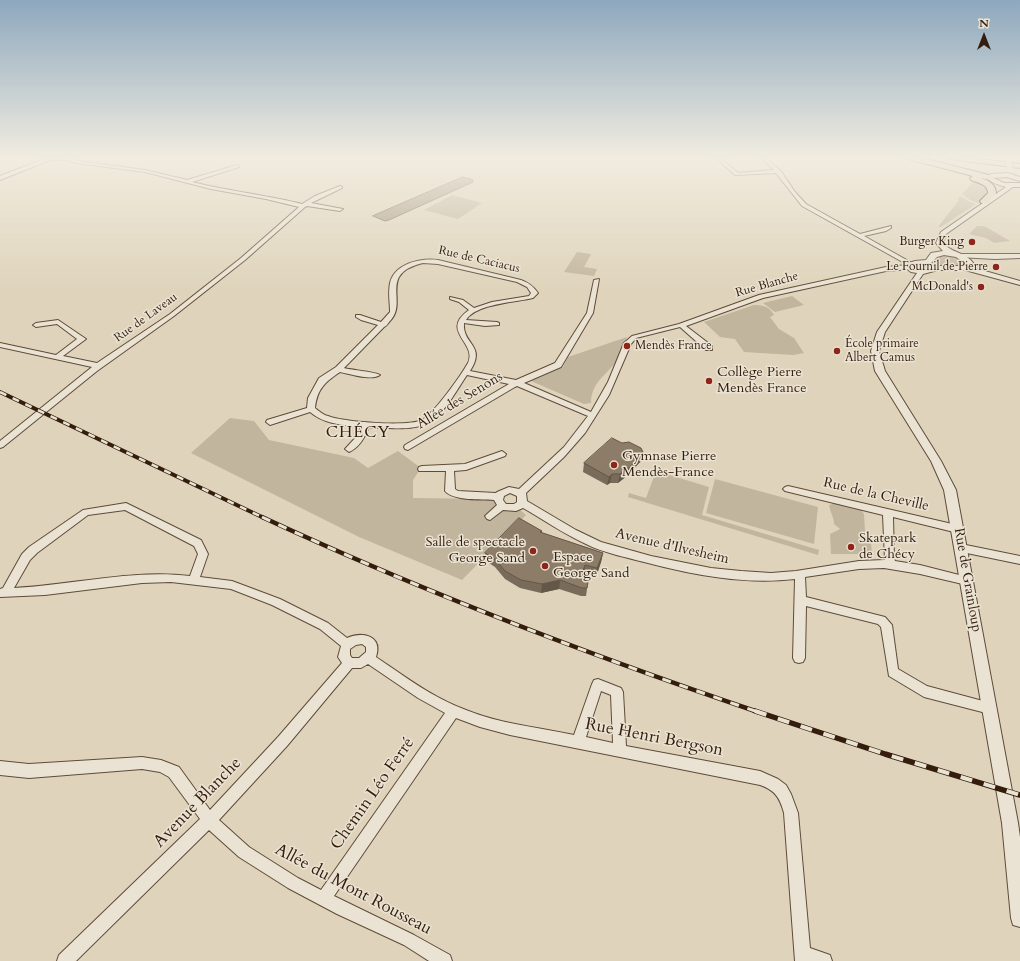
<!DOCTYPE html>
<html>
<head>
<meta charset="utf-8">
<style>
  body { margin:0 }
  #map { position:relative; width:1020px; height:961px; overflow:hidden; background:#dfd4bb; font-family:Cardo,serif }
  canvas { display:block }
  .north { position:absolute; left:964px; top:16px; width:40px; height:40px; -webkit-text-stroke:3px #eae3d3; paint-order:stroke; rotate:0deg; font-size:11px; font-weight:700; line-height:16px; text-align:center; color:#341d0d }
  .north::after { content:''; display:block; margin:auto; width:14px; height:18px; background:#341d0d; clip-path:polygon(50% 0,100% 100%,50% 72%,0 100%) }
</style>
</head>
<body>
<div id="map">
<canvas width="1020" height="961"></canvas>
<div class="north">N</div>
</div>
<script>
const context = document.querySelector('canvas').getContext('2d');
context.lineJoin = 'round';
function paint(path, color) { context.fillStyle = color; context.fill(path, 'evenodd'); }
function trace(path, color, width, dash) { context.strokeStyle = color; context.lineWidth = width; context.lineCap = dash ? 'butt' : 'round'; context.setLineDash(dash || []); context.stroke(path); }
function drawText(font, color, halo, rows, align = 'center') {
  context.font = font + ' Cardo,serif'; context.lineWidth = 3; context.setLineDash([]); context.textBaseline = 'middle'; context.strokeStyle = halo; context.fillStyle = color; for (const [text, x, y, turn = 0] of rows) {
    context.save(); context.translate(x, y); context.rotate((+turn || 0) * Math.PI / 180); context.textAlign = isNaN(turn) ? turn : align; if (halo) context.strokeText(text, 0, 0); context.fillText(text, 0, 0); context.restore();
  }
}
const green = new Path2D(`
  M976 179 990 188 989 196 978 203 970 200 962 194Z
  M452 195 482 203 458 219 424 210Z
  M960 196 968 201 976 204 941 227H938L959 200 958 199Z
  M977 226H984L1010 241 994 243 986 238 969 234Z
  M577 252 591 254 584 267 597 269 594 276 564 272Z
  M942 255 958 258 964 263 959 267 937 266 924 270 914 267 916 265 934 263 937 257Z
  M792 296 804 305 775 312 763 303Z
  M754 305C763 305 770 307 774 315L770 317 779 329 794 338 804 353 793 355 744 352 735 339 720 337 704 322Z
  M627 337C624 344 622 355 617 361 606 375 591 383 591 403L584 404 531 381 563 367 568 357Z
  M230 418 254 421 269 440 354 458 368 468 398 451 421 468 413 480V498L493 499C499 511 507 513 519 509L526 515 462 580 359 537 191 453Z
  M656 471 709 487 702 515 819 550 818 555 628 497 629 493 646 498Z
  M715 479 818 507 814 544 706 513Z
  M835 503 860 508 864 514 865 531 870 532 872 554H831L830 534 840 529 834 524C834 517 830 512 829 505Z`);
const water = new Path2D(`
  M463 177 473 180V182L389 220 385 221 373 216Z`);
const minor = new Path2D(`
  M77 157 79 158 75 159 77 161 145 170 187 180 237 165 239 167 192 182C228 191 266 195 302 204L315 196 340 186 342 187V188L311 203 343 209 340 211 307 206 305 207 245 260 174 316 97 371 3 447 0 448V441L92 367 0 347V343L56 355 77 339 57 324 36 327 33 325 36 323 58 320 86 339 63 356 97 363 170 314 241 258 299 207 266 199 211 189 145 172 76 163 71 162V160H53L51 159 53 158Z
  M715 157H719L738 173 774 170 760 157H764L780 170 795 192 806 204 860 234 891 226V228L886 231 864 236 912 263 913 264 911 265 913 267 910 269 886 271 763 298 686 326 712 346V350H706L680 327 636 338 631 344 609 395 585 433 564 457 526 493 527 501 576 530 601 542 651 556 711 568 741 571 771 573 796 571 859 561 885 560 883 515 785 491 783 489 785 487 788 486 961 526 963 529 961 532 958 533 893 517 894 558 895 561 920 565 971 578 972 581 971 584 967 585 920 574 884 568 859 569 805 577 806 597 885 617 892 625 898 669 927 686 994 704 996 708 994 712 990 714 924 697 889 676 881 627 878 624 806 606 805 658 803 662 799 663 795 662 793 658 795 579C745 585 693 575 644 562 625 557 604 553 586 544 564 534 544 520 523 508L516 511 503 510 490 520 487 519 485 516 497 505 494 500C482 499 453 501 445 491L446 471H419L418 469 419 467 422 466 465 464 502 451 506 454 505 456 466 470 454 471 455 489 458 491 496 493 497 492 509 487 519 489 564 447 588 416 517 386 515 387 408 450 405 449 404 447 405 445 509 384 467 375C456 391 445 413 428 423 414 431 385 428 369 427 365 437 359 448 349 452L345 449 357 436 361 427C343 425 324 424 310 412L270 425 266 422 267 420 307 408 308 398 319 378 336 367 378 325 361 320 356 317V315H360L381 322 390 312C390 303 388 293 390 283 395 263 421 258 438 260L521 280C529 283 533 286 538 293L533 298C516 302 475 304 466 320L497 322 499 323V325L485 326 464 323C462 345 487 345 470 371L516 380 555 363 587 313 594 280 599 279 593 313 561 367 524 383 591 412 608 382 624 343 632 336 679 324 759 295 886 267 908 265 802 206 776 173 735 175ZM423 263 438 264 517 282 527 287 531 293 529 296 492 302 474 308 463 300 450 297V299L459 302 469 310C439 331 478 343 468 363 460 377 435 412 422 420 408 427 343 422 328 416 323 415 319 411 315 408 317 389 325 382 340 372 350 374 372 381 380 375 377 372 351 370 344 368L384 327C388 325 387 324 390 321 409 302 377 274 423 263ZM510 493 517 496V502L514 504H506L503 500 504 496Z
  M960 254H1020V258L995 259 958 257V255Z
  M126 503 201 540 208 554 200 577 232 581 280 599 328 623 347 638C363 631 383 636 376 657 404 676 433 698 466 710 500 724 538 727 574 735L592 684 594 680 598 679 621 688 623 692 626 746 760 771 778 779 786 785 791 794 798 813 810 948 830 955 832 961H795L784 813C780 798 775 790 760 785L510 735 480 727 456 718 334 896 414 935 450 955 452 961H429L404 945 337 914 288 888 239 857 209 830 76 961H57L59 955 200 819 169 777 160 772 142 769 29 778 0 775V761L29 764 142 757 161 760 179 767 210 810 278 737 342 663 338 657 341 646 320 629 272 605 231 589 171 582 142 583 45 595 0 597V589L3 588 22 554 29 547 83 510ZM125 510 194 546 198 554 190 576C132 569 73 585 14 588L30 560 37 553 88 515ZM362 644 366 647V652L359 658H352L350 655V649L356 645ZM368 664 418 698 445 713 321 890 298 878 249 847 219 820 287 746 352 668H361ZM601 691 611 695 613 743 586 737Z
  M961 544 1020 556V564L957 551 956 548 957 545Z`);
const tertiary = new Path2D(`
  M44 157H58L0 180V176L41 160Z
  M1008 173 1020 177V181L1007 177 993 178 1004 183H1020V187H1013L946 234 943 243C951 253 966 252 974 264L971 267 1020 281V285L965 270H938L923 274 885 332 879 351 885 371 941 461 956 490 1018 823 1020 837V927L1013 925 1011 918 1002 823 944 490 931 461 875 371 871 351 877 332 917 273 911 272 906 268V264L915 261 926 260 931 253 943 251 936 243 941 232 1006 187C999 185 992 183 987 178L991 174ZM944 255 956 257 966 264 963 266H938L924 270 914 266 931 263 937 257Z`);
const trunk = new Path2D(`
  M907 157H918L993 176 994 178 990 180 981 178C989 181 996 184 996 194L987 203H981L980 201 988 193C988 184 978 183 971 180L970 178 973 176 908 159Z
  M946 157H965L1020 164V168L950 159Z`);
const railFar2 = new Path2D(`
  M0 392 264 518`);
const railFar1 = new Path2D(`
  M262 517C423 592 590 655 758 712`);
const rail = new Path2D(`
  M755 711 885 754 1020 795`);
const tertiaryBridge = new Path2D(`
  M1008 159 1010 169`);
const wall = new Path2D(`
  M622 443 643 452 641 461 628 475 618 483H610L607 485 583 472 584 463Z
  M542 531V533L603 553 601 562 596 577 584 573 582 578 588 582 586 596H581L559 589 541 593 520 588 505 579 495 567 486 561 485 553Z`);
const shadedWall = new Path2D(`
  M643 452 641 461 628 475 618 483 620 474Z
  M612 474 610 483 607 485 609 477Z
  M603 553 601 562 596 577 597 568Z
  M585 565 584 573 580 585 581 577Z
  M560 580 559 589 541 593 542 584Z`);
const building = new Path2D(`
  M612 438 622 443 629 442 641 448 643 452 630 467 620 474H612L609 477 584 463Z
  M519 518 542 531 540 532 603 553 597 568 585 565 581 577 588 582 587 588H582L560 580 542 584 521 580 505 571 495 559 485 553Z`);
const markers = [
  [972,242,4,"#8f2418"],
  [996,267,4,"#8f2418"],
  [981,287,4,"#8f2418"],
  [627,346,4,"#8f2418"],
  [837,351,4,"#8f2418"],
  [709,381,4,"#8f2418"],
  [614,465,4,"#8f2418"],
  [851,547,4,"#8f2418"],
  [533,551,4,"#8f2418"],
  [545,566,4,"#8f2418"]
];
const farPoinames = [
  ["Burger King",964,242],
  ["Le Fournil de Pierre",988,267],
  ["McDonald's",973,287],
  ["École primaire",845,344,"left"],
  ["Albert Camus",845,358,"left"],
  ["Mendès France",635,346,"left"]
];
const farStreetnames = [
  ["Rue de Caciacus",479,260,13],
  ["Rue Blanche",767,285,-16],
  ["Rue de Laveau",146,318,-36]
];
const poiNames = [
  ["Collège Pierre",717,373],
  ["Mendès France",717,389],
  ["Gymnase Pierre",622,457],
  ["Mendès-France",622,473],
  ["Skatepark",859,539],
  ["de Chécy",859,555],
  ["Salle de spectacle",525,543,"right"],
  ["George Sand",525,559,"right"],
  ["Espace",553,558],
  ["George Sand",553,574]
];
const streetNames = [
  ["Allée des Senons",460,401,-31],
  ["Rue de la Cheville",876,495,13],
  ["Avenue d'Ilvesheim",672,547,13],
  ["Rue de Grainloup",967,580,80]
];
const quarterNames = [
  ["CHÉCY",358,433]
];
const nearStreetnames = [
  ["Rue Henri Bergson",654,738,11],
  ["Chemin Léo Ferré",373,794,-55],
  ["Avenue Blanche",198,803,-46],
  ["Allée du Mont Rousseau",353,890,28]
];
paint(green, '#c2b59d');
paint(water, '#a59680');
trace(water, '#786652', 1);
trace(minor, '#5f4b38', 2);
trace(tertiary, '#5f4b38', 2);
trace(trunk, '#341d0d', 2);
paint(minor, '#eae3d3');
paint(tertiary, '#eae3d3');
paint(trunk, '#dfd4bb');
trace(railFar2, '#341d0d', 4);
trace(railFar1, '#341d0d', 4.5);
trace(rail, '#341d0d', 5.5);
trace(railFar2, '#eae3d3', 2.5, [7]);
trace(railFar1, '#eae3d3', 3, [9]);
trace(rail, '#eae3d3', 4, [12]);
trace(tertiaryBridge, '#5f4b38', 7, []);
trace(tertiaryBridge, '#eae3d3', 6);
paint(wall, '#796b59');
paint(shadedWall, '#635748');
paint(building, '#8d7c67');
trace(building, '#635748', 1);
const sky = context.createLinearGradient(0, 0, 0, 291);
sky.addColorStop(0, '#8da8be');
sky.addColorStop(0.54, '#f1ece0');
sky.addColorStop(1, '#f1ece000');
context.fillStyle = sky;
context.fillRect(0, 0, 1020, 291);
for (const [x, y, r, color] of markers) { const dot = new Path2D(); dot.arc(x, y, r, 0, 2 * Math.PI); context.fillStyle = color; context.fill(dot); trace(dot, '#eae3d3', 1.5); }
drawText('12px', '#341d0d', '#eae3d3', farPoinames, 'right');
drawText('12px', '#341d0d', '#eae3d3', farStreetnames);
drawText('14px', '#341d0d', '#eae3d3', poiNames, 'left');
drawText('14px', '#341d0d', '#eae3d3', streetNames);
context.letterSpacing = '1px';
drawText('16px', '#341d0d', '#eae3d3', quarterNames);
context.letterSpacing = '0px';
drawText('17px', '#341d0d', '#eae3d3', nearStreetnames);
</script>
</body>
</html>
